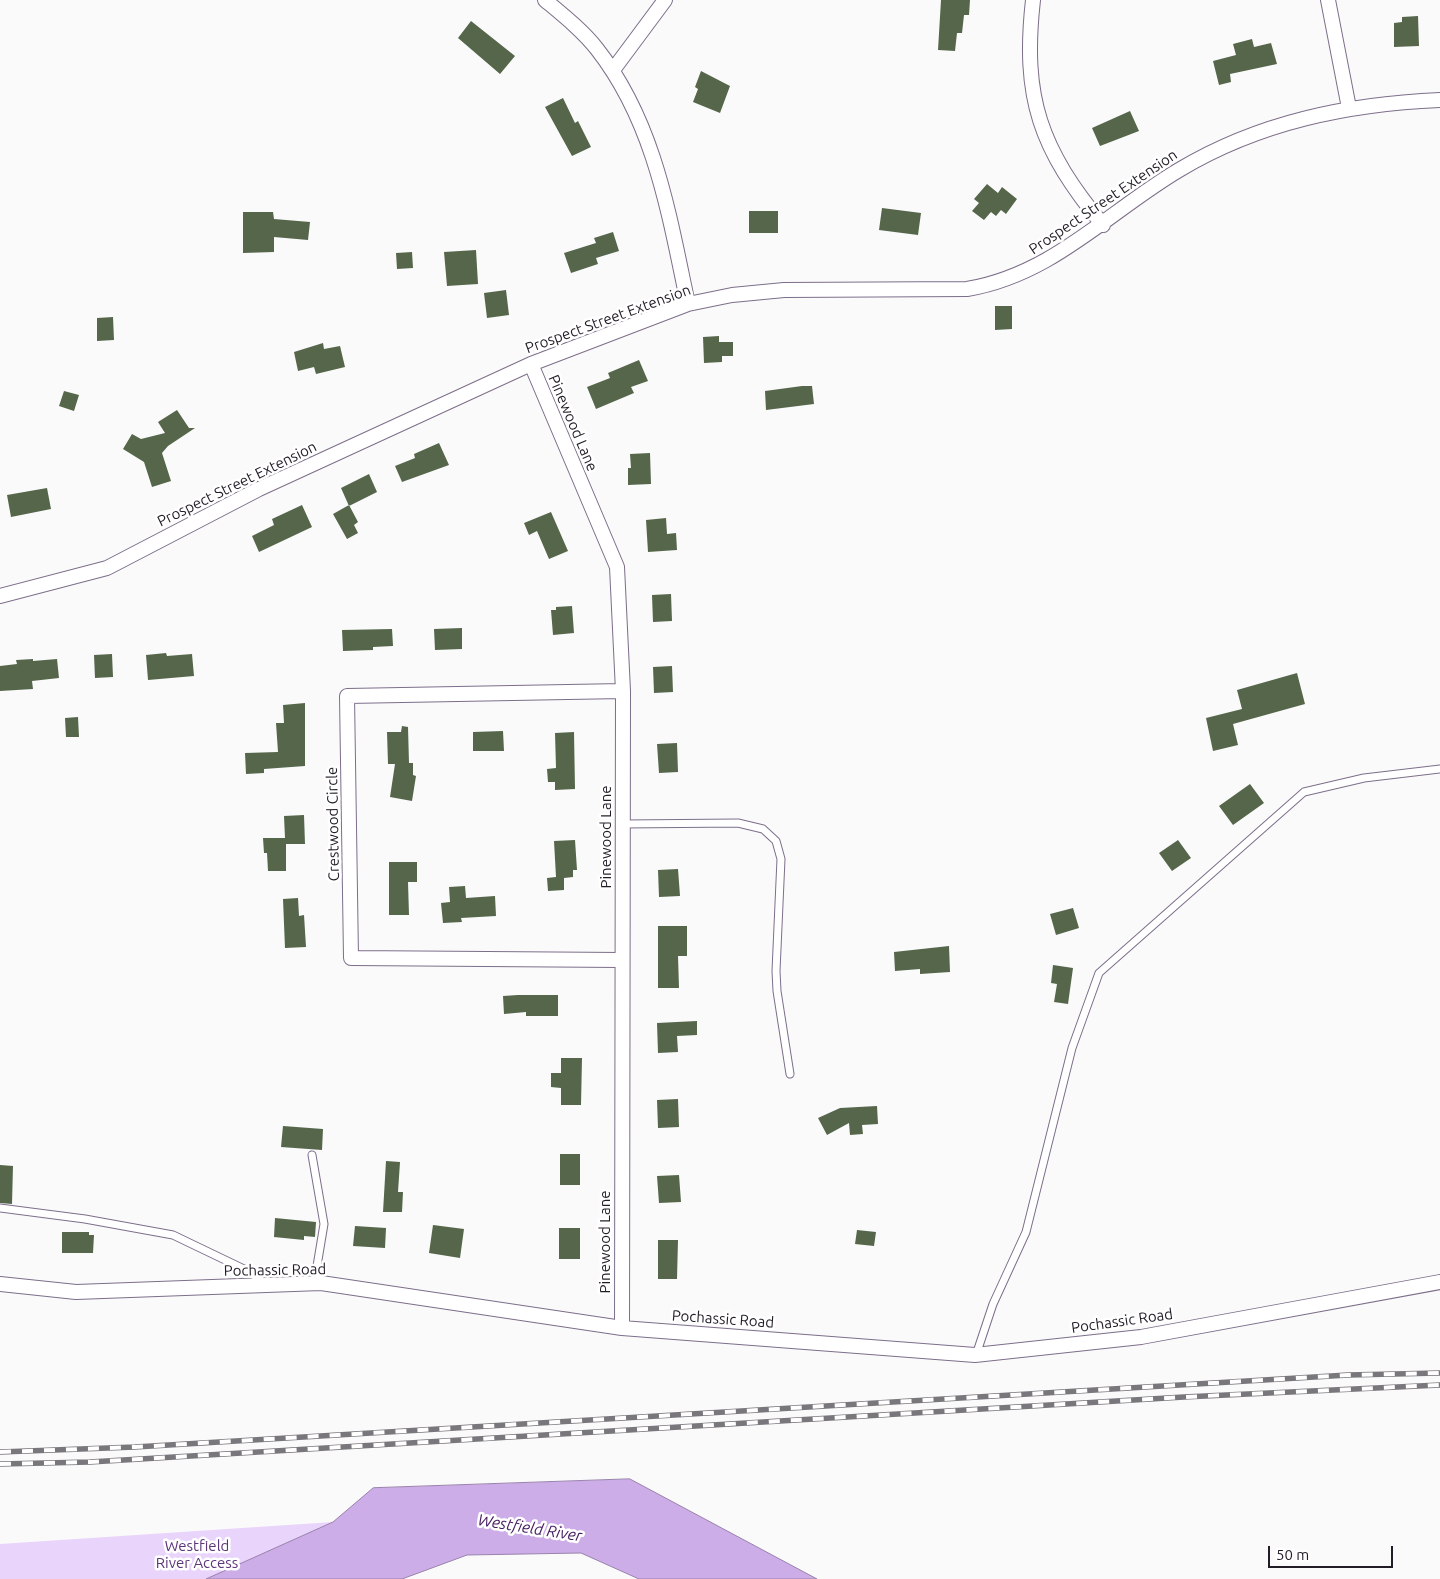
<!DOCTYPE html>
<html>
<head>
<meta charset="utf-8">
<style>
  body { margin:0 }
  #map { position:relative; width:1440px; height:1579px; overflow:hidden; background:#fafafa; font-family:Ubuntu,sans-serif }
  canvas { display:block }
  .scale { position:absolute; left:1268px; top:1546px; width:125px; height:22px; box-sizing:border-box; border:2px solid #221c27; border-top:0; padding-left:6px; font-size:15px; line-height:18px; white-space:nowrap; color:#221c27; -webkit-text-stroke:4px #fff; paint-order:stroke }
</style>
</head>
<body>
<div id="map">
<canvas width="1440" height="1579"></canvas>
<div class="scale">50 m</div>
</div>
<script>
const context = document.querySelector('canvas').getContext('2d');
context.lineJoin = 'round';
function paint(path, color) { context.fillStyle = color; context.fill(path, 'evenodd'); }
function trace(path, color, width, dash) { context.strokeStyle = color; context.lineWidth = width; context.lineCap = dash ? 'butt' : 'round'; context.setLineDash(dash || []); context.stroke(path); }
function drawText(font, color, halo, rows, align = 'center') {
  context.font = font + ' Ubuntu,sans-serif'; context.lineWidth = 5; context.setLineDash([]); context.textBaseline = 'middle'; context.strokeStyle = halo; context.fillStyle = color; for (const [text, x, y, turn = 0] of rows) {
    context.save(); context.translate(x, y); context.rotate((+turn || 0) * Math.PI / 180); context.textAlign = isNaN(turn) ? turn : align; if (halo) context.strokeText(text, 0, 0); context.fillText(text, 0, 0); context.restore();
  }
}
const green = new Path2D(`
  M333 1522 206 1579H0V1544Z`);
const water = new Path2D(`
  M630 1479 817 1579H639L581 1553 467 1555 402 1579H206L333 1522 373 1488Z`);
const building = new Path2D(`
  M941 0H970L969 15H964L962 33H957L955 51 938 50Z
  M1418 16 1419 46 1394 47V23L1402 22V17Z
  M471 21 515 56 500 74 458 38Z
  M1252 39 1254 47 1271 43 1277 64 1230 74 1231 82 1219 85 1213 61 1236 55 1233 44Z
  M701 71 730 86 720 113 693 102 698 89 695 87Z
  M563 98 575 123 578 121 591 147 572 156 545 107Z
  M1130 111 1139 131 1100 146 1092 128Z
  M987 184 998 193 1002 187 1017 199 1006 214 1001 210 996 216 991 212 984 220 972 211 979 203 974 199Z
  M882 208 921 213 918 235 879 230Z
  M749 211H778V233H749Z
  M243 212H273L274 219 310 222 308 240 274 237V252L243 253Z
  M613 232 619 251 596 258 598 264 571 273 564 253 596 243 594 238Z
  M476 250 478 284 447 286 444 252Z
  M412 252 413 268 397 269 396 253Z
  M506 290 509 315 487 318 484 293Z
  M995 306H1012V329L995 330Z
  M113 317 114 340 97 341V318Z
  M719 336V342H733V356H722V362L704 363 703 337Z
  M323 343 324 349 340 346 345 367 316 374 314 367 298 371 294 352Z
  M639 360 648 381 631 387 634 393 596 409 587 387 610 378 608 373Z
  M802 386H812L814 404 766 410 765 391Z
  M64 391 79 395 74 411 59 406Z
  M177 410 189 428H195L168 446 162 453 171 481 152 487 144 462 123 449 132 434 141 439 165 433 158 422Z
  M439 443 449 465 402 482 395 466 415 458 414 454Z
  M650 453 651 484 628 485V468H631L630 454Z
  M369 474 377 492 349 506 341 488Z
  M47 488 51 509 11 517 7 495Z
  M302 505 312 527 259 552 252 536 274 525 272 519Z
  M349 505 358 522 354 525 358 533 347 539 333 514Z
  M551 512 568 551 549 559 537 531 529 535 524 523Z
  M666 518 667 534 676 533 677 550 648 552 646 520Z
  M671 594 672 621 653 622 652 595Z
  M572 606 574 633 553 635 551 610H556V607Z
  M462 628V649L435 650 434 629Z
  M392 629 393 646 373 647V650L343 651 342 630Z
  M166 653 167 656 192 654 194 676 148 680 146 655Z
  M112 654 113 677 95 678 94 655Z
  M33 659V661L57 659 59 678 32 681 33 689 0 691V666L17 664 16 660Z
  M672 666 673 692 654 693 653 667Z
  M1297 673 1305 704 1233 724 1238 745 1213 751 1206 718 1242 709 1237 690Z
  M305 703V766L264 769V773L246 774 245 753 278 752 276 723H284L283 705Z
  M78 717 79 737H66L65 718Z
  M402 726 408 727 409 763H413V775L416 776 412 801 390 797 395 764H388L387 732H401Z
  M503 731 504 751H473V732Z
  M574 732 575 789 555 790V782H548L547 769 556 768 555 733Z
  M677 743 678 772 659 773 657 744Z
  M1250 784 1264 803 1233 825 1219 806Z
  M304 815 305 844H286V871H268L267 853H264L263 838H285L284 816Z
  M575 840 577 870H573V877L564 878V890L548 891 547 878 556 877 554 841Z
  M1178 840 1191 858 1172 871 1159 853Z
  M389 862H417V882H408L409 915H389Z
  M678 869 680 896 659 897 658 870Z
  M465 886 466 898 495 896 496 916 461 918 462 922 443 923 441 903 450 902 449 887Z
  M298 898 299 916 304 915 306 947 285 948 283 899Z
  M1073 908 1079 928 1056 935 1050 914Z
  M658 926H687V956H678L679 988H658Z
  M949 946 950 972 920 974V969L895 971 894 952Z
  M1053 965 1073 968 1068 1004 1054 1002 1057 984 1051 983Z
  M518 995H558V1016H526V1012L504 1014 503 996Z
  M697 1021V1035L677 1036 678 1052 658 1053 657 1023Z
  M561 1058H582L581 1105H561V1088L551 1087V1073H561Z
  M678 1099 679 1127 658 1128 657 1100Z
  M877 1106 878 1124 862 1125 863 1134 850 1135 849 1123 827 1135 818 1118 840 1108Z
  M283 1126 323 1129 322 1150 281 1147Z
  M560 1154H580V1185H560Z
  M386 1161 400 1162 398 1192H403L402 1212H383Z
  M0 1165 13 1166 12 1204 0 1203Z
  M679 1175 681 1202 659 1203 657 1176Z
  M275 1218 316 1222 315 1237 304 1236V1240L274 1237Z
  M433 1225 464 1229 460 1258 429 1253Z
  M355 1226 386 1228 385 1248 353 1246Z
  M559 1228H580V1259H559Z
  M857 1230 876 1232 874 1246 855 1244Z
  M62 1232H89V1235H94L93 1253H62Z
  M658 1240H678L677 1279H658Z`);
const lane = new Path2D(`
  M623 824 738 823 763 829 776 841 781 859 776 971 777 991 790 1074
  M312 1155 324 1224 314 1284
  M0 1208 85 1219 173 1235 246 1270 265 1283
  M976 1355 993 1304 1026 1232 1072 1048 1099 973 1304 792 1364 778 1440 769`);
const street = new Path2D(`
  M545 0C563 15 583 31 597 49 655 123 669 215 688 304
  M1033 0C1022 98 1040 149 1103 225
  M1328 0 1349 108
  M613 70 665 0
  M531 364 617 567 623 691 622 1328
  M0 596 107 568 259 489 531 364 688 304 732 295 784 290 967 289C1052 275 1108 212 1179 170 1259 122 1348 104 1440 100
  M621 960 351 958 347 696 623 691
  M0 1284 76 1292 321 1283 622 1328 975 1355 1141 1337 1440 1282`);
const rail = new Path2D(`
  M0 1452 135 1447 1348 1375 1440 1373
  M0 1464 90 1462 1184 1397 1440 1385`);
const streetNames = [
  ["Prospect Street Extension",1103,202,-34],
  ["Prospect Street Extension",608,319,-20],
  ["Pinewood Lane",573,423,67],
  ["Prospect Street Extension",237,484,-26],
  ["Crestwood Circle",333,824,-91],
  ["Pinewood Lane",606,837,-90],
  ["Pinewood Lane",605,1242,-90],
  ["Pochassic Road",275,1270,-1],
  ["Pochassic Road",723,1319,4],
  ["Pochassic Road",1122,1321,-8]
];
const parkNames = [
  ["Westfield",197,1546],
  ["River Access",197,1563]
];
const waterNames = [
  ["Westfield River",530,1528,9]
];
paint(green, '#e9d4fc');
paint(water, '#ccade7');
trace(water, '#9982ad', 1);
paint(building, '#55664b');
trace(lane, '#7d6e8a', 9);
trace(street, '#7d6e8a', 16);
trace(lane, '#fff', 7);
trace(street, '#fff', 14);
trace(rail, '#79767c', 5.5);
trace(rail, '#fff', 4, [11]);
drawText('15px', '#221c27', '#fff', streetNames);
drawText('15px', '#5d357a', '#fff', parkNames);
drawText('italic 16px', '#461d61', '#fff', waterNames);
</script>
</body>
</html>
